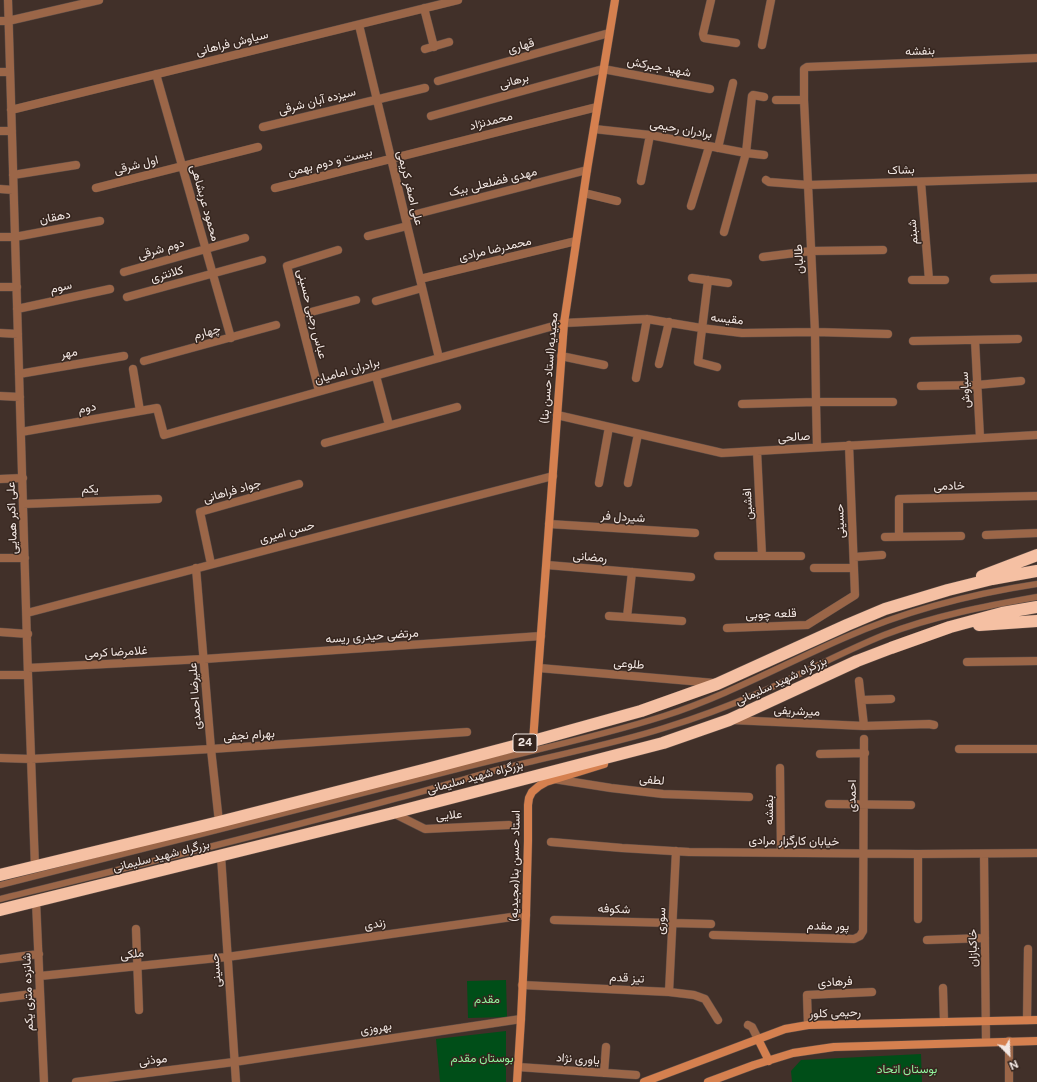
<!DOCTYPE html>
<html>
<head>
<meta charset="utf-8">
<style>
  body { margin:0 }
  #map { position:relative; width:1037px; height:1082px; overflow:hidden; background:#413029; font-family:"Public Sans",sans-serif }
  canvas { display:block }
  .north { position:absolute; left:989px; top:1034px; width:40px; height:40px; -webkit-text-stroke:3px #36261f; paint-order:stroke; rotate:156deg; font-size:11px; font-weight:700; line-height:16px; text-align:center; color:#f2e7e3 }
  .north::after { content:''; display:block; margin:auto; width:14px; height:18px; background:#f2e7e3; clip-path:polygon(50% 0,100% 100%,50% 72%,0 100%) }
</style>
</head>
<body>
<div id="map">
<canvas width="1037" height="1082"></canvas>
<div class="north">N</div>
</div>
<script>
const context = document.querySelector('canvas').getContext('2d');
context.lineJoin = 'round';
function paint(path, color) { context.fillStyle = color; context.fill(path, 'evenodd'); }
function trace(path, color, width, dash) { context.strokeStyle = color; context.lineWidth = width; context.lineCap = dash ? 'butt' : 'round'; context.setLineDash(dash || []); context.stroke(path); }
function drawText(font, color, halo, rows, align = 'center') {
  context.font = font + ' "Public Sans",Vazirmatn,sans-serif'; context.lineWidth = 3; context.setLineDash([]); context.textBaseline = 'middle'; context.strokeStyle = halo; context.fillStyle = color; for (const [text, x, y, turn = 0] of rows) {
    context.save(); context.translate(x, y); context.rotate((+turn || 0) * Math.PI / 180); context.textAlign = isNaN(turn) ? turn : align; if (halo) context.strokeText(text, 0, 0); context.fillText(text, 0, 0); context.restore();
  }
}
const green = new Path2D(`
  M506 980 507 1017 468 1018 467 981Z
  M506 1031V1082H440L436 1039Z
  M921 1054 922 1082H792L791 1071 801 1060Z`);
const lane = new Path2D(`
  M0 885C151 847 302 809 453 770 524 752 595 738 664 716 726 696 784 664 844 638 905 611 971 594 1037 584
  M0 899C130 867 261 835 390 800 427 791 464 779 500 769 555 755 610 745 664 728 697 718 729 706 761 692 802 674 842 652 884 635 933 616 986 606 1037 597`);
const street = new Path2D(`
  M8 0 28 675 35 867
  M711 0 703 34 704 38 736 43
  M424 8 434 47
  M0 21H8L99 0
  M359 25 439 358
  M762 45 771 0
  M425 49 449 42
  M0 72H10
  M156 74 231 338
  M438 81 609 33
  M776 100H804
  M11 110 458 0
  M431 116 603 69 710 89
  M263 127 425 88
  M594 129 650 135 746 153 764 155
  M0 131H12
  M718 148 733 83
  M13 175 76 165
  M766 180 769 182 808 185 1037 178
  M641 181 650 135
  M921 182 929 280
  M96 188 258 147
  M275 188 597 107
  M0 189 13 190
  M584 193 617 201
  M691 206 709 147
  M405 217 587 170
  M724 232 746 153 752 96 753 95 764 97
  M368 236 407 226
  M0 237H15L100 221
  M763 257 811 251 883 250
  M124 272 245 238
  M692 278 728 283
  M420 279 576 241
  M994 279 1037 278
  M708 280 698 362 717 367
  M912 280H945
  M0 287H17
  M127 297 262 260
  M376 301 422 288
  M17 309 110 289
  M300 315 356 300
  M0 333 18 334
  M975 340 980 438
  M913 341 1018 339
  M561 356 604 365
  M144 361 276 325
  M659 364 669 322
  M133 369 140 411
  M19 374 124 356
  M376 376 389 425
  M636 378 647 319
  M921 386 977 385 1021 381
  M319 391 287 266 338 250
  M0 396 20 397
  M742 404 816 402H893
  M557 415 722 453 1037 435
  M21 432 157 408 164 435 564 323 647 319 701 328 742 333 815 332 888 334
  M325 443 457 407
  M817 447 816 402 815 332 804 100V69L807 67 1037 58
  M757 451 762 556
  M0 479 23 478
  M599 483 609 427
  M628 483 638 434
  M23 504 158 499
  M549 524 695 533
  M986 535 1037 533
  M885 537 961 536
  M899 537V499L1037 496
  M718 556H801
  M854 557 882 555
  M0 558H25
  M211 564 200 512 299 484
  M547 565 691 577
  M196 568 211 749 219 822
  M814 568H854
  M27 613 282 546 553 476
  M609 616 682 621
  M627 617 632 572
  M727 628 807 625 855 595 849 445
  M0 632 28 634
  M967 662 1037 661
  M28 668 204 659 541 636
  M539 668 714 683
  M0 675H28
  M859 681 864 726
  M862 700 891 699
  M732 720 864 726 929 724 934 725
  M959 749H1037
  M820 754 865 753
  M0 758 31 759 211 749 467 732
  M780 768 781 853
  M554 779 611 788 663 794 749 797
  M829 804 911 805
  M393 813 425 829 509 825
  M551 842 622 848 689 852 918 854 1037 853
  M984 854 986 1042
  M221 856 236 1082
  M36 901 44 1082
  M918 919V854
  M554 920 711 924
  M136 929 139 1010
  M713 935 854 939 860 936 863 931 864 739
  M927 940 985 938
  M0 959 39 954
  M40 976 227 957 526 915
  M522 985 669 992 694 995 705 999 718 1020
  M943 988 944 1022
  M669 992 676 851
  M0 998 40 993
  M1027 1020 1028 949
  M748 1025 752 1027 758 1039
  M808 1025 807 995 872 992
  M1009 1041V1082
  M518 1067 636 1075
  M604 1073 606 1047
  M76 1082 234 1062 521 1019`);
const secondary = new Path2D(`
  M533 741 564 323 587 170 615 0
  M758 1039 769 1061
  M517 1082 521 1019 526 915 528 841V805L529 798 532 792 539 786 546 782 604 764
  M644 1082 785 1029 808 1025 1037 1020
  M708 1082 754 1065 793 1053 834 1047 1037 1041`);
const highway = new Path2D(`
  M982 576 1037 555
  M979 625 1037 621
  M0 875 219 822 427 769 533 741 641 711 717 684 847 625 885 609 948 590 992 579 1037 571
  M0 910 393 813 663 743 729 720 857 661 891 648 950 627 1002 613 1037 607`);
const shields = [
  [525,743,24]
];
const shieldNames = [
  ["24",525,743]
];
const streetNames = [
  ["سیاوش فراهانی",232,43,-14],
  ["قهاری",521,46,-16],
  ["بنفشه",920,51,-2],
  ["شهید جبرکش",659,67,11],
  ["برهانی",514,81,-15],
  ["سیزده آبان شرقی",317,101,-14],
  ["محمدنژاد",491,121,-14],
  ["برادران رحیمی",681,129,10],
  ["بیست و دوم بهمن",330,162,-14],
  ["اول شرقی",136,165,-14],
  ["بشاک",901,170,-2],
  ["مهدی فضلعلی بیک",493,182,-14],
  ["علی اصغر کریمی",410,188,76],
  ["محمود عربشاهی",205,203,74],
  ["دهقان",55,217,-11],
  ["شبنم",913,232,-95],
  ["دوم شرقی",161,249,-16],
  ["محمدرضا مرادی",495,249,-13],
  ["طالبان",799,259,-93],
  ["کلانتری",167,274,-15],
  ["سوم",61,287,-12],
  ["عباس رجبی حسینی",312,314,76],
  ["مقیسه",727,319,6],
  ["چهارم",207,332,-15],
  ["مهر",69,353,-10],
  ["مجیدیه(استاد حسن بنا)",549,368,-85],
  ["برادران امامیان",347,371,-16],
  ["سیاوش",965,390,-93],
  ["دوم",87,408,-10],
  ["صالحی",794,437,-3],
  ["خادمی",949,486,-1],
  ["یکم",90,489,-2],
  ["جواد فراهانی",232,491,-16],
  ["افشین",748,504,-93],
  ["شیردل فر",623,517,4],
  ["علی اکبر همایی",12,518,-92],
  ["حسینی",840,521,-92],
  ["حسن امیری",287,532,-15],
  ["رمضانی",590,557,5],
  ["قلعه چوبی",771,614,-2],
  ["مرتضی حیدری ریسه",372,636,-4],
  ["غلامرضا کرمی",116,652,-3],
  ["طلوعی",629,664,5],
  ["بزرگراه شهید سلیمانی",781,681,-25],
  ["علیرضا احمدی",195,696,-94],
  ["میرشریفی",797,711,3],
  ["بهرام نجفی",249,735,-4],
  ["بزرگراه شهید سلیمانی",475,777,-15],
  ["لطفی",652,780,5],
  ["احمدی",852,796,-89],
  ["بنفشه",769,810,-90],
  ["علایی",449,815,-3],
  ["خیابان کارگزار مرادی",794,841,1],
  ["بزرگراه شهید سلیمانی",161,856,-14],
  ["استاد حسن بنا(مجیدیه)",515,866,-89],
  ["شکوفه",614,909,2],
  ["سوری",661,921,-87],
  ["زندی",375,924,-8],
  ["پور مقدم",828,926,1],
  ["خاکبازان",973,948,-91],
  ["ملکی",132,954,-6],
  ["حسینی",216,970,-94],
  ["تیز قدم",627,978,3],
  ["فرهادی",835,982,-3],
  ["شانزده متری یکم",28,992,-92],
  ["رحیمی کلور",835,1013,-2],
  ["بهروزی",376,1028,-9],
  ["یاوری نژاد",578,1059,4],
  ["موذنی",153,1060,-7]
];
const parkNames = [
  ["مقدم",487,999],
  ["بوستان مقدم",482,1058],
  ["بوستان اتحاد",907,1069]
];
paint(green, '#004e18');
trace(lane, '#5d4d47', 7);
trace(street, '#5d4d47', 9);
trace(secondary, '#5d4d47', 9);
trace(highway, '#5d4d47', 13);
trace(lane, '#9b6648', 6);
trace(street, '#9b6648', 8);
trace(secondary, '#d5804f', 8);
trace(highway, '#f5c0a3', 12);
for (const [x, y, w] of shields) { const box = new Path2D(); box.roundRect(x - w / 2, y - 9, w, 18, 3); context.fillStyle = '#36261f'; context.fill(box); trace(box, '#f2e7e3', 1); }
drawText('bold 11px', '#f2e7e3', null, shieldNames);
drawText('12px', '#f2e7e3', '#36261f', streetNames);
drawText('12px', '#91f59e', '#36261f', parkNames);
</script>
</body>
</html>
